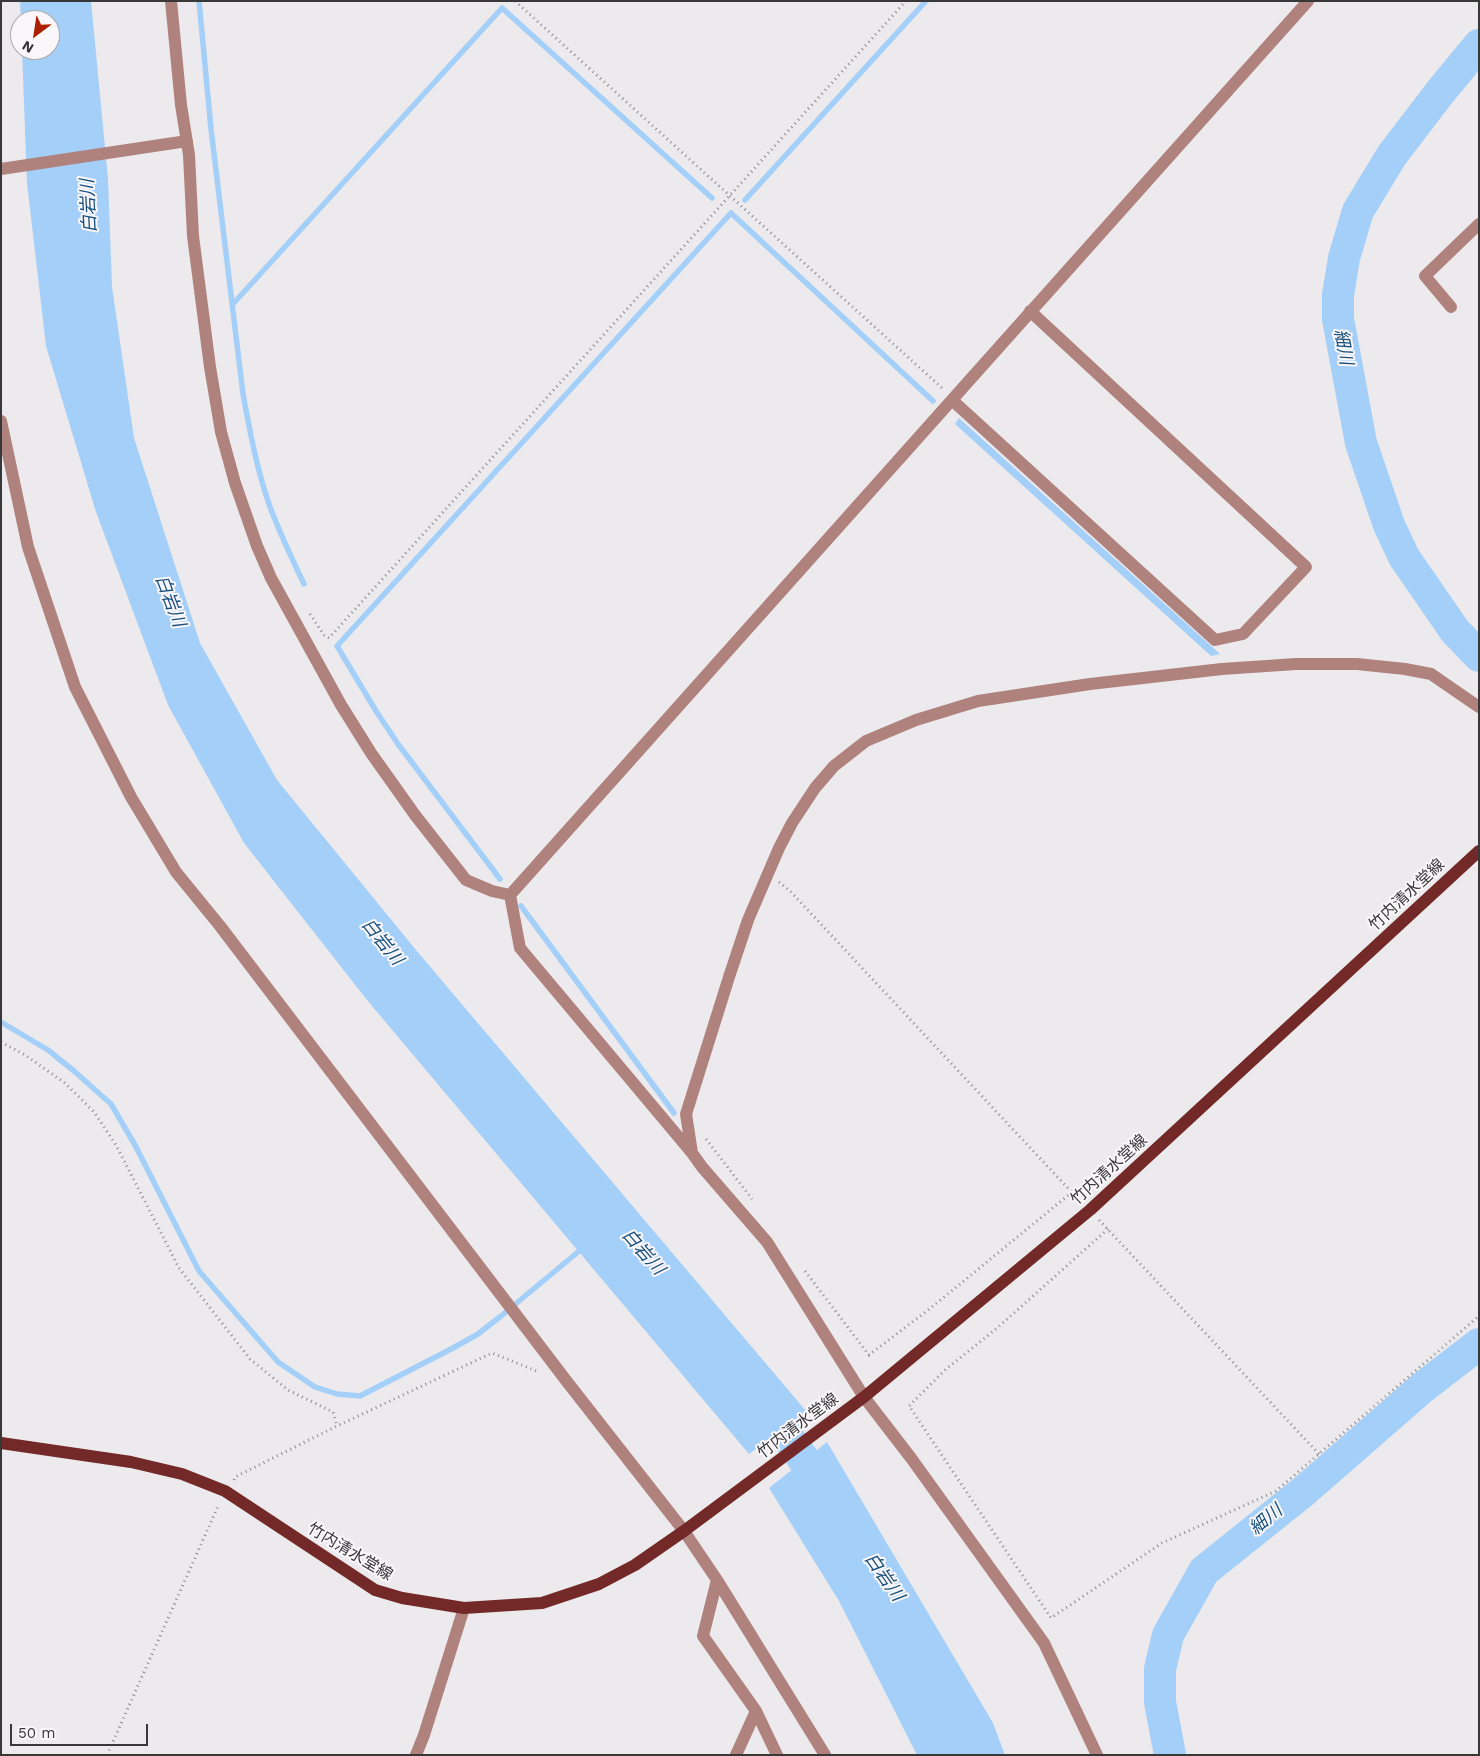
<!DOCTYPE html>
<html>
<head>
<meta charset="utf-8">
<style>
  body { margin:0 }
  #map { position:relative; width:1480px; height:1756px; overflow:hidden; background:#edeaed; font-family:"Work Sans",sans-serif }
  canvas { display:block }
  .frame { position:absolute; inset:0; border:2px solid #393839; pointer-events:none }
  .north { position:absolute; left:10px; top:10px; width:50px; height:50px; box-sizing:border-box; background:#faf7fa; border:1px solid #adabad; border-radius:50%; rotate:211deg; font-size:14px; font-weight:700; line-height:20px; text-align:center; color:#393839 }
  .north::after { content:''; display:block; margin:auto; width:18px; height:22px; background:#ac1f00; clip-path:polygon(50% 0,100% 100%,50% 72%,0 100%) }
  .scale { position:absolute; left:10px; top:1724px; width:138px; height:22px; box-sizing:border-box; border:2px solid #393839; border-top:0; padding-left:6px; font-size:15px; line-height:18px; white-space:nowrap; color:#393839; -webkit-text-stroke:4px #faf7fa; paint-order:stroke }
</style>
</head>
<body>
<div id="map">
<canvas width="1480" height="1756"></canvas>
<div class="frame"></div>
<div class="north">N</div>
<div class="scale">50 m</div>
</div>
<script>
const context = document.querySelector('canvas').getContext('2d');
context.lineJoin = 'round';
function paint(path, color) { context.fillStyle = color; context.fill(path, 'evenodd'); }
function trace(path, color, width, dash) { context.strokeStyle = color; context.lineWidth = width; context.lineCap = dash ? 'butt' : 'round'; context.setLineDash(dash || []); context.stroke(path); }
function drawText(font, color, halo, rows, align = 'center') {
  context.font = font + ' "Work Sans","Noto Sans JP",sans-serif'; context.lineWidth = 4; context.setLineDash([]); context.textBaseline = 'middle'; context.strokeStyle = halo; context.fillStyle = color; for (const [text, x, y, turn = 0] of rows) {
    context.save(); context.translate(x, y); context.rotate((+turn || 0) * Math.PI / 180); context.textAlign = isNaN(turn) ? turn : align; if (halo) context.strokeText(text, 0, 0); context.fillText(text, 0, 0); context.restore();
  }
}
const water = new Path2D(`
  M20 1H91L108 179 112 287 134 438 200 643 277 780 416 950 806 1411 749 1454 367 1000 244 843 168 705 96 512 46 346 27 183 22 50H50V20H21Z
  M959 418 1220 654 1211 656 955 424Z
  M827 1442 993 1723 1005 1755H917L839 1601 769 1488Z`);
const stream = new Path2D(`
  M199 1 211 129 243 394C250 432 257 470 270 507 280 533 292 559 304 584
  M745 200 926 1
  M232 305 502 8 712 198
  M500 879 398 744 376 711 337 646 731 213 933 401
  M521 906 674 1113
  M1 1022 48 1050 74 1071 111 1104 135 1145 199 1271 278 1362 315 1387 337 1394 360 1396 453 1348 478 1334 501 1316 584 1247`);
const river = new Path2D(`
  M1479 45 1441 91 1392 155 1358 211 1344 258 1338 295V319L1361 443 1389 525 1404 557 1455 631 1479 656
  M757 1393 829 1496
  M1170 1755 1160 1702V1669L1168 1635 1204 1571 1304 1491 1422 1388 1479 1344`);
const path = new Path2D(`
  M515 1 942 388
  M310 614 324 635 329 638 906 1
  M779 882 790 891 1080 1201
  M1 1042 25 1055 65 1083 94 1112 116 1145 179 1268 250 1359 288 1390 333 1412 337 1426
  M706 1139 752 1199
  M1099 1220 1319 1454
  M1108 1229 996 1329 945 1370 909 1406 1051 1618 1162 1543 1276 1491 1479 1316
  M805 1271 869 1355 932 1307 1071 1193
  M234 1480 235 1477 337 1426 492 1353 539 1372
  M107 1755 219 1504`);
const minor = new Path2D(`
  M171 1 181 105 189 155 193 236 210 367 221 432 235 483 257 546 271 578 341 705 371 753 415 815 466 880 492 891 510 895
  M1 169 187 141
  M1451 307 1425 276 1479 224
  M952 400 1215 640 1243 634 1306 567 1030 311
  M1 421 28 547 75 687 131 797 176 872 220 926 568 1383 684 1531 717 1580 703 1636 756 1711 777 1755
  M510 895 1308 1
  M510 895 520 948 692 1153 702 1167 767 1242 864 1397 911 1458 1044 1643 1097 1755
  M692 1153 686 1114 729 977 748 920 779 848 792 823 815 788 834 766 866 741 916 720 978 701 1090 684 1222 669 1296 664H1357L1405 669 1431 674 1479 707
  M717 1580 825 1755
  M416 1755 424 1735 464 1608
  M736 1755 756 1711`);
const major = new Path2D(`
  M1 1443 131 1462 182 1474 225 1491 375 1590 402 1598 464 1608 542 1603 599 1584 635 1565 684 1531 864 1397 1090 1210 1479 851`);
const streetNames = [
  ["竹内清水堂線",1407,895,-43],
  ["竹内清水堂線",1109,1170,-42],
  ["竹内清水堂線",798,1426,-37],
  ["竹内清水堂線",350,1552,31]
];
const waterNames = [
  ["白岩川",89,206,-93],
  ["細川",1343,347,79],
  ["白岩川",170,601,69],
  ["白岩川",382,942,51],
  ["白岩川",643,1252,49],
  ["細川",1266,1520,-40],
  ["白岩川",884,1577,55]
];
paint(water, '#a3cff8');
trace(stream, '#a3cff8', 5.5);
trace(river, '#a3cff8', 32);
trace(path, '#8c8a8c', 3, [1, 4]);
trace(minor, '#af827e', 12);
trace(major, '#732927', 12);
drawText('16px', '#393839', '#faf7fa', streetNames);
drawText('italic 18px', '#19507c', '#faf7fa', waterNames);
</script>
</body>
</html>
